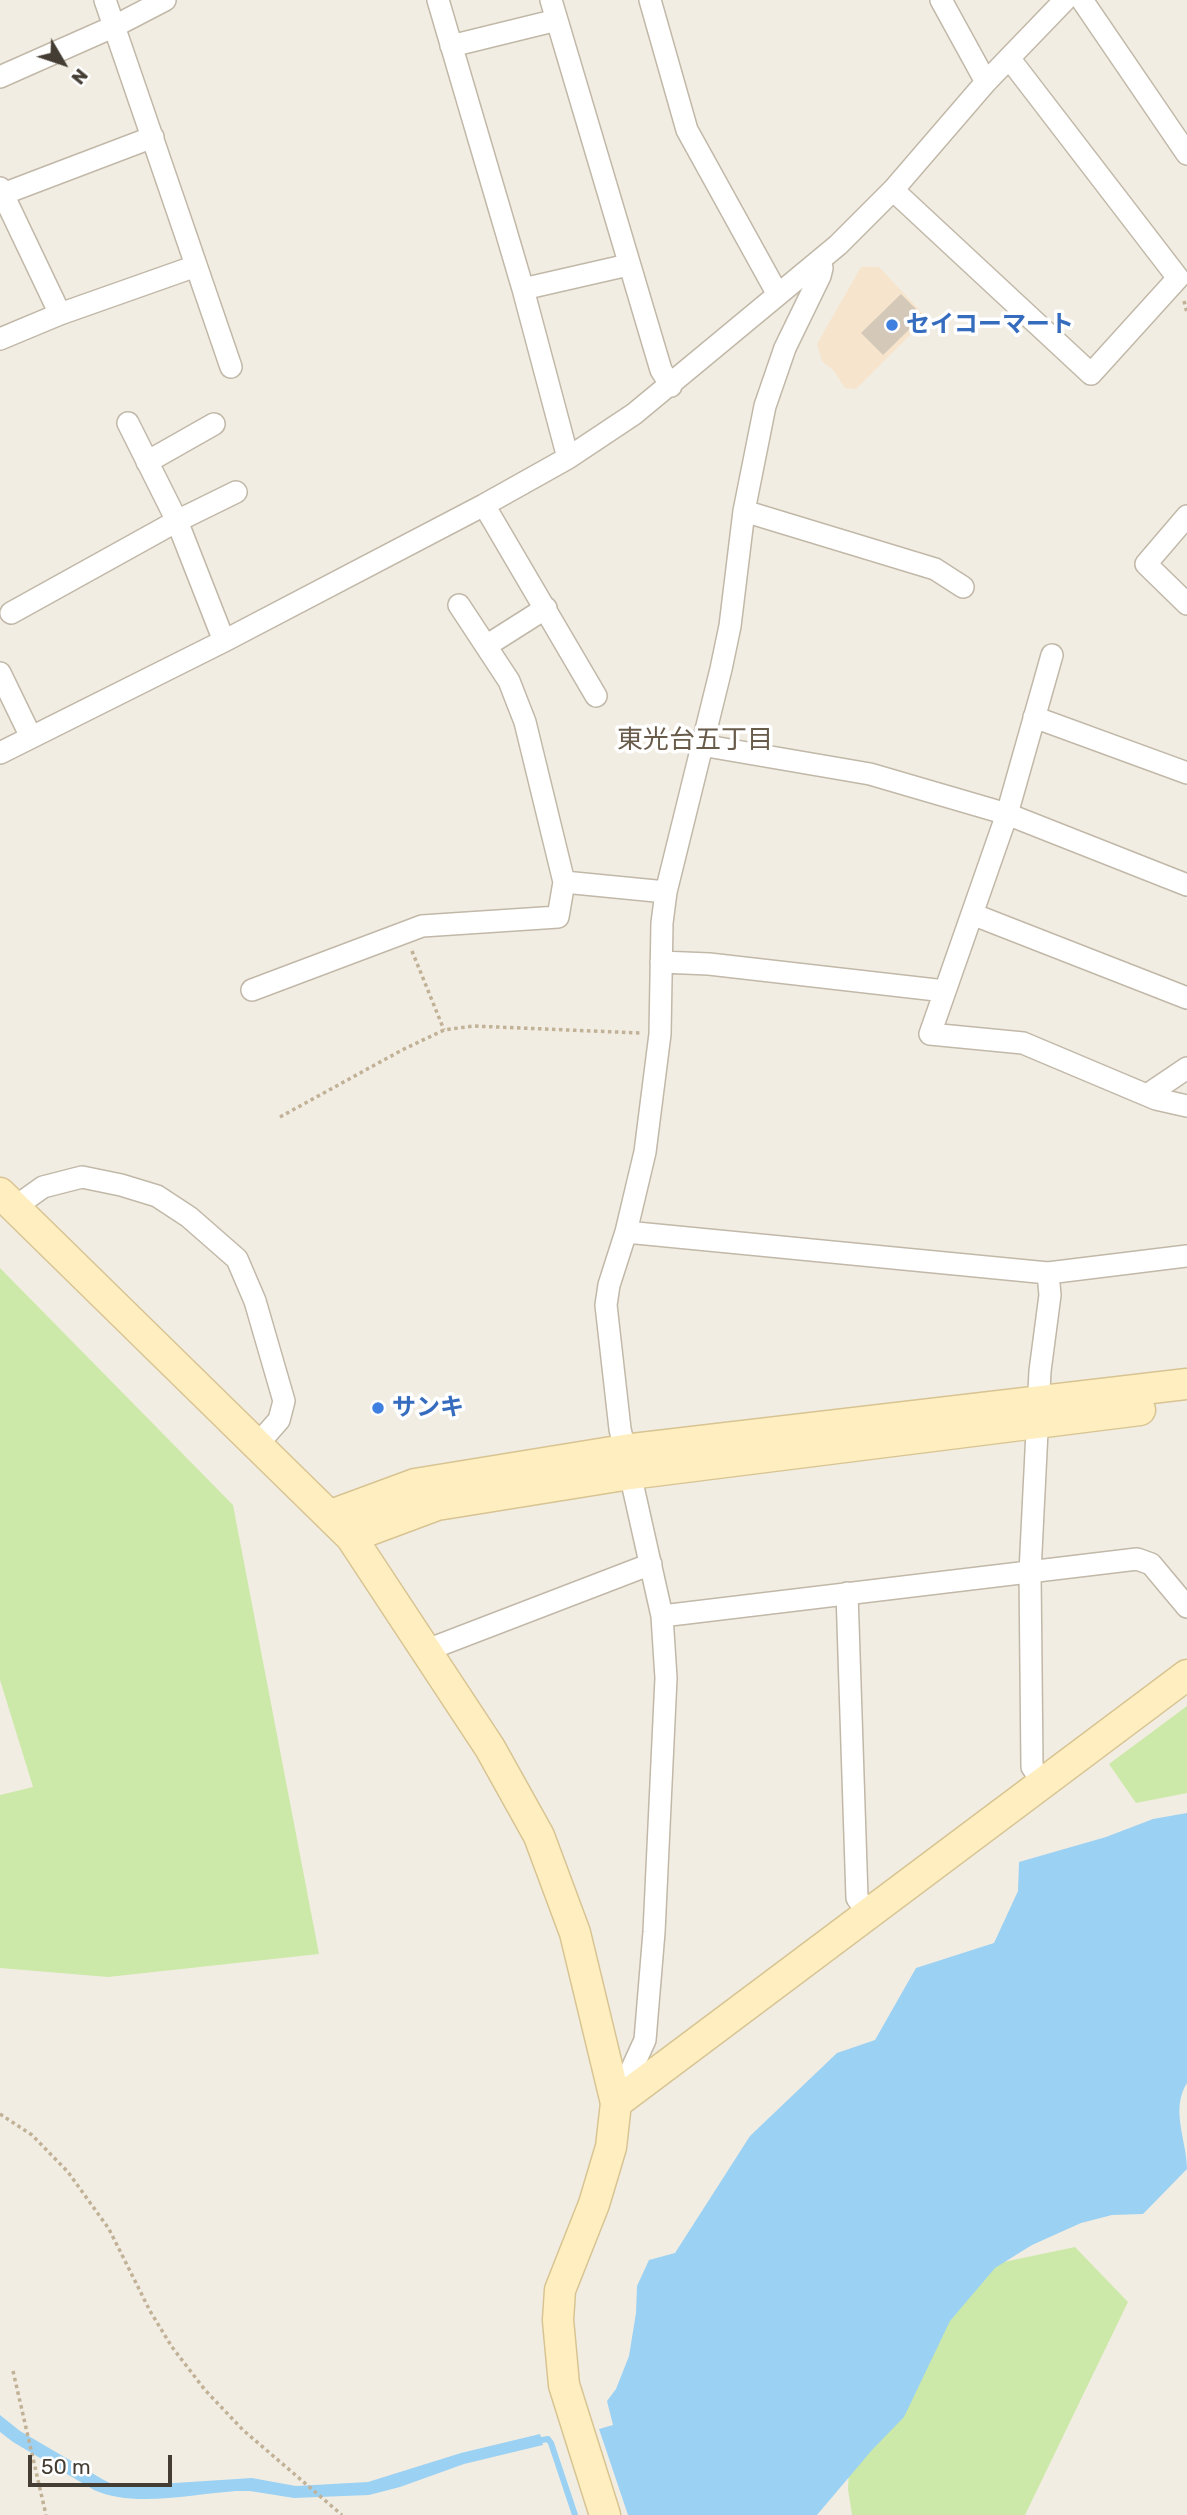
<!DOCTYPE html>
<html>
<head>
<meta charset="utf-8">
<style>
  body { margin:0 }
  #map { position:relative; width:1187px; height:2515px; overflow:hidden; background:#f2ede3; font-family:Rubik,sans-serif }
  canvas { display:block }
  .north { position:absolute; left:28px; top:28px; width:70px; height:70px; -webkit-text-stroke:5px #fff; paint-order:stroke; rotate:129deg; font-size:19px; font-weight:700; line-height:28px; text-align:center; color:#443d33 }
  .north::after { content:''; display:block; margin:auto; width:24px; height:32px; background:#443d33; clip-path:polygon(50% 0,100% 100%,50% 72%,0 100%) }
  .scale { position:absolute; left:28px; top:2455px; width:144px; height:32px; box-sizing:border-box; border:4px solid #443d33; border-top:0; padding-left:9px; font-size:21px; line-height:24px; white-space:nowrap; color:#443d33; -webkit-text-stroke:5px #fff; paint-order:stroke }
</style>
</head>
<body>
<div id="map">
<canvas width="1187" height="2515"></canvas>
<div class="north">N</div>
<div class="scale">50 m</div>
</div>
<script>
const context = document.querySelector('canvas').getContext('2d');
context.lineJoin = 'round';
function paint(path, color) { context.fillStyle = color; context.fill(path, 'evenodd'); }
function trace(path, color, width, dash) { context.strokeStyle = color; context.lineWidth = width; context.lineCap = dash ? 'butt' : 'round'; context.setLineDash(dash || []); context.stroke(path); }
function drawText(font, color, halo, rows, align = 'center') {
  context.font = font + ' Rubik,"Noto Sans JP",sans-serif'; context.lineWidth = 7; context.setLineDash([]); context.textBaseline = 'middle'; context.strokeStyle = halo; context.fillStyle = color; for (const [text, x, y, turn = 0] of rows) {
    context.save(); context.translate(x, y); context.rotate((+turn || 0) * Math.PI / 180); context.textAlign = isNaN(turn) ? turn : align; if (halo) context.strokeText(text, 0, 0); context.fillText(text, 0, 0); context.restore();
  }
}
const commercial = new Path2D(`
  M861 267H879L927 318 856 389 845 388 834 371 822 361 817 344Z`);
const green = new Path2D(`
  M0 1268 233 1505 319 1954 108 1977 0 1968V1795L33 1787 0 1680Z
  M1187 1706V1793L1136 1803 1109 1764Z
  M1075 2247 1128 2302 1025 2515H852L848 2489 850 2452 878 2411 994 2264Z`);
const water = new Path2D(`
  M1187 1813V2083C1170 2110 1187 2140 1187 2169L1143 2214 1112 2215 1081 2223 1032 2245 995 2268 950 2321 904 2417 872 2450 817 2515H628L599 2429 613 2425 607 2401 616 2389 629 2356 636 2313 637 2286 649 2260 675 2253 750 2136 837 2053 875 2040 916 1968 994 1943 1018 1891 1019 1862 1106 1837 1153 1819Z
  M0 2415 20 2431 102 2479 112 2484 128 2486 252 2478 296 2486 368 2482 461 2453 540 2434 543 2445 464 2464 400 2487 369 2495 294 2498 250 2491H236C193 2494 133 2508 94 2490L13 2442 0 2432Z`);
const stream = new Path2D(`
  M536 2441 548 2439 551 2443 575 2515`);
const building = new Path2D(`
  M901 294 923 316 883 355 861 333Z`);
const path = new Path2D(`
  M1184 301 1187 313
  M412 951 444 1030
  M280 1117 402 1050 444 1030 473 1026 640 1033
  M0 2114 32 2135 68 2172 109 2229 150 2311 172 2347 205 2390 243 2430 342 2515
  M13 2371 46 2515`);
const street = new Path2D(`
  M105 0 231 367
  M438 0 523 289 568 458
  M551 0 661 370 671 386
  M650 0 687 130 777 293
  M941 0 986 82
  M1082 0 1187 154
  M451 46 557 20
  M0 77 115 26 165 0
  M0 188 60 314
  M893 190 1091 374 1178 278 1009 58
  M3 194 153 137
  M523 289 628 265
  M0 339 60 314 196 266
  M128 423 177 521 224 641
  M147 462 214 424
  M484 505 596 696
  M744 511 935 569 963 587
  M1187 516 1146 564 1187 604
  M11 613 177 521 236 492
  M486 646 546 608
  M1052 655 1007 814 930 1034 1023 1043 1156 1099 1187 1106
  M0 673 31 737
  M1034 717 1187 773
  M701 745 870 774 1007 814 1187 885
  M0 753 224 641 484 505 568 458 634 414 838 245 893 190 986 82 1065 0
  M564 882 666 892
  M972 914 1187 998
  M661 962 709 964 945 991
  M252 990 422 926 558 917 564 882 525 722 509 681 459 605
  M1147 1095 1187 1068
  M15 1207 43 1187 82 1177 121 1185 157 1196 189 1217 237 1259 255 1301 284 1401 279 1420 257 1445
  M626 1232 1048 1273 1187 1256
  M847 1593 857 1898 870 1915
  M662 1616 1137 1559 1151 1564 1187 1607
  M427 1650 651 1564
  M1044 1783 1032 1767 1030 1572 1040 1371 1050 1295 1048 1273
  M618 2099 645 2040 654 1932 666 1678 662 1616 620 1429 606 1305 609 1285 626 1232 645 1152 660 1034 662 923 666 892 721 669 730 626 744 511 765 406 785 348 820 276 822 268 820 260`);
const secondary = new Path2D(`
  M0 1193 351 1537 490 1748 539 1836 575 1933 616 2103 611 2147 594 2204 560 2290 558 2320 564 2385 605 2515
  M331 1515 415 1484 624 1450 1187 1384
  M351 1537 437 1505 630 1474 1140 1410
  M616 2103 1187 1675`);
const markers = [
  [892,325,7,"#3f7fe0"],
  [378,1408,7,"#3f7fe0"]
];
const shopNames = [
  ["セイコーマート",906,325],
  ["サンキ",392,1408]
];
const neighbourhoodNames = [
  ["東光台五丁目",695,740]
];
paint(commercial, '#f6e4cc');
paint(green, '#cde9a9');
paint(water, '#9bd1f3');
trace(stream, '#9bd1f3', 6);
paint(building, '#d4c9b8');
trace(street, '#c1b8a8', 24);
trace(secondary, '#d8c492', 33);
trace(path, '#c1b196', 3.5, [3.5, 3.5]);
trace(street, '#fff', 21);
trace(secondary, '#ffefc0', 30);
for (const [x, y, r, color] of markers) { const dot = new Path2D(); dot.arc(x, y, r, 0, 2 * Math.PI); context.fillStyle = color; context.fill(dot); trace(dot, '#fff', 2.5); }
drawText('bold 24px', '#366cbe', '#fff', shopNames, 'left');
drawText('26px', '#685b4a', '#fff', neighbourhoodNames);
</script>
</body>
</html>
